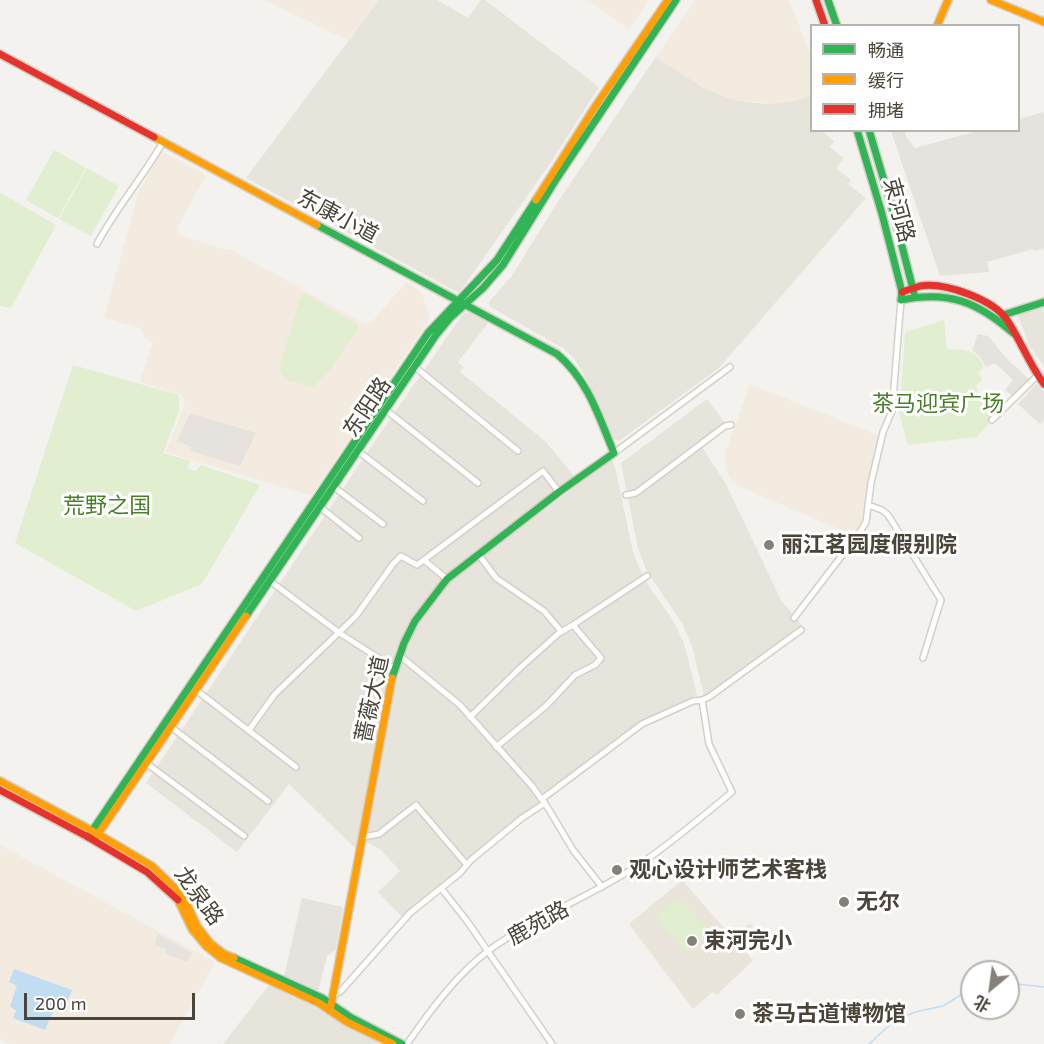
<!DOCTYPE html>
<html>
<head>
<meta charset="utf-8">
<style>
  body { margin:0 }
  #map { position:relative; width:1044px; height:1044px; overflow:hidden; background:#f4f2ee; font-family:"Exo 2","Noto Sans SC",sans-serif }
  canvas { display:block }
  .legend { position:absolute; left:810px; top:24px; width:210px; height:108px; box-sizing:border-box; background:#fff; border:2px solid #b7b4b0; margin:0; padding:8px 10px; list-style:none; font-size:18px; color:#4b4439 }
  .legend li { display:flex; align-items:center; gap:12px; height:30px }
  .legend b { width:30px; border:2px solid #b7b4b0 }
  .north { position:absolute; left:960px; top:960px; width:60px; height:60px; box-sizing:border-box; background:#fff; border:2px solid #b7b4b0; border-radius:50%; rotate:209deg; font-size:16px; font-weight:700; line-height:24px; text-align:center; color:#4b4439 }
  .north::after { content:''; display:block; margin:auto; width:21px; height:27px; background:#868178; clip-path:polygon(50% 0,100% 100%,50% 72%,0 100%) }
  .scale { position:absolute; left:24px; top:993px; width:171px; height:27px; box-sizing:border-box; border:3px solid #4b4439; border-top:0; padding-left:8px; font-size:18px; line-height:21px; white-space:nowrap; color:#4b4439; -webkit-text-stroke:4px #fff; paint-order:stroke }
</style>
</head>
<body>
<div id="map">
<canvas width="1044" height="1044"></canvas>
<ul class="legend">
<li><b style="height:8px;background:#30b455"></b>畅通</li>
<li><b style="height:8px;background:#ff9f0a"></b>缓行</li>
<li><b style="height:8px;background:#e5322d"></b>拥堵</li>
</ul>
<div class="north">北</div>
<div class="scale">200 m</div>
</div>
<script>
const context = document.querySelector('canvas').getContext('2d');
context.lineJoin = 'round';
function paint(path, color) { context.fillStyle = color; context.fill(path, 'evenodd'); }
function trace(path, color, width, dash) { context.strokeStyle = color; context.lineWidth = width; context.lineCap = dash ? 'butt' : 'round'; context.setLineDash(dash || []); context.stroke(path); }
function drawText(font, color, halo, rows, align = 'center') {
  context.font = font + ' "Exo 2","Noto Sans SC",sans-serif'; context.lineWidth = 6; context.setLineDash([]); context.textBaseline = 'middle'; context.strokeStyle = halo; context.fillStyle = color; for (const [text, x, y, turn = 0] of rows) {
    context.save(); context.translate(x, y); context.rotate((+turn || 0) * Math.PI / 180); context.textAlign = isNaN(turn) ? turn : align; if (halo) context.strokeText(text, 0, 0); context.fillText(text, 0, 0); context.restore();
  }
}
const residential = new Path2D(`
  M379 0H437L468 18 481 0H485L599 87 551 162 459 293 246 178Z
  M656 57 704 88 734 100 763 104 793 101 811 96 812 130 821 131 834 141 830 147 844 158 836 168 851 180 848 184 866 198 719 368 619 441 614 439 582 371 574 358 563 348 489 306V302L511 277 559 200Z
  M1044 305V366L1030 347 1017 313Z
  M467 312 488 323 458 362 464 367 460 372 545 441 574 476 452 571 437 585 423 604 397 649 391 668 357 850 289 784 237 852 146 783 377 438 463 314Z
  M707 399 728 427 702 447 726 484 781 600 805 629 771 656 705 700 692 646 682 623 646 570 638 548 621 463Z
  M612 459 616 471 633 552 639 567 650 588 671 617 684 643 697 695 641 722 403 918 378 892 400 871 380 849 365 841 400 661 420 622 450 582Z
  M269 985 313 1006 346 1027 384 1044H223Z`);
const commercial = new Path2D(`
  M264 0H379L348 40Z
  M587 0H649L629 29Z
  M695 0H789L811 56V96L793 101 773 104 734 100 704 88 656 57Z
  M161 151 206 175 177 229 180 235 223 249 231 250 364 323H371L406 282 419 290 423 297 430 318 311 496 166 452 185 403 181 395 140 382 153 342 145 339 140 328 104 318 138 193Z
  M749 384 880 436 865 518 859 529 841 530 738 486 731 481 726 468 725 452 739 417Z
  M0 845 215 962 170 1044H9L0 1039Z`);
const education = new Path2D(`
  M682 880 732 937 750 923 755 930 739 945 753 960 717 995 713 992 693 1009 629 924Z`);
const green = new Path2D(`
  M54 150 86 168 58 218 26 200Z
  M87 168 119 186 91 236 59 219Z
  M0 193 56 225 11 308 0 306Z
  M305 294 358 325V329L331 368 313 387 284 379 279 369 300 298Z
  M944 320 947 349C966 350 974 348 984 366L978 374 983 379 975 387 978 390 974 395 996 415 977 437 908 445 898 409 900 406 905 332Z
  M73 365 179 395V411L163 453 191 461 187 468 196 471 201 465 260 485 202 584 136 611 15 543Z
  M678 897 710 932 687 952 655 917Z`);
const parking = new Path2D(`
  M1044 112V248L1034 251 1033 249 987 262 989 272 940 276 891 131H904L907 138 915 148 977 131 1018 130 1019 119Z
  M978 334 988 336 1008 360 1031 381 1015 398 1005 390 1013 380 995 363 986 367 980 357 972 350Z
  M1036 384 1044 392V420L1040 424 1018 404Z
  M190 413 256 433 240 466 190 451 192 447 177 441Z
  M302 898 343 907 336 950 327 956 318 992 284 977Z
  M158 934 192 953 187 962 165 954 166 949 154 945Z`);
const water = new Path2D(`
  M14 969 72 990 65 1008 56 1005 45 1030 13 1018 16 1011 10 1006 17 986 9 982Z`);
const stream = new Path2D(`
  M1008 983 1044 987
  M869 1044 894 1021 915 1012 943 1006 972 988`);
const street = new Path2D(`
  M97 244C116 208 143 177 163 142
  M415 367 518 451
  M386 410 478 483
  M992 420 1037 376
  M358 451 423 501
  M614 453 730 367
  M334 487 383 524
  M626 495 636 493 725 426 731 425
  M868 505 882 510 888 515 941 600 923 658
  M320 507 359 538
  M479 555 496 578 544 611 561 631
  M424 560 447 579
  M270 581 341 634 394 668
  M794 618 860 532 866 522 871 483 883 432 892 411 901 300
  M399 655 460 705 532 786 548 808 573 850 602 887
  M196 690 296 767
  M470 717 520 668 559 633 573 625 647 576
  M171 727 268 801
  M249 730 275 694 356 616 393 564 401 556 417 565 543 471 559 492
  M496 747 546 706 575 675 595 665 601 658 573 625
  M146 763 244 836
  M542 799 642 724 693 701 702 700 709 697 801 630
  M363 837 379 834 416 805 467 865
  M441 888 467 921 552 1044
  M333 996 341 991 410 913 460 873 471 860 522 818 545 803
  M407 1044C429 1012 457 974 488 951 537 915 596 895 646 860 676 839 704 815 732 792L709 744 702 700`);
const fast = new Path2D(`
  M828 0 837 26
  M857 130 882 214 902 292 901 300C948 290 978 302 1013 333
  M869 130 893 211 914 293
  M317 225 557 354C588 380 599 417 614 453L559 492 447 579 415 621 404 643 392 678
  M1003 315 1044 302
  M246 616 436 335 450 318 483 288 503 265 557 178 676 0
  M88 837 428 333 497 260 536 200
  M234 958 322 998 350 1017 402 1044`);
const slow = new Path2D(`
  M991 0 1044 22
  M937 26 948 0
  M154 137 317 225
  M536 200 595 107 668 0
  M0 781 98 834 152 866 175 888 187 904 197 926 210 943 224 954 234 958
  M94 840 246 616
  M178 900 192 929 206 946 221 958 319 1003 347 1022 393 1044
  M330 1011 392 678`);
const jam = new Path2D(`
  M816 0 825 26
  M0 54 154 137
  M902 292C908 290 914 288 920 286 944 282 993 299 1007 320 1021 341 1029 364 1044 384
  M0 790 88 837 147 872 178 900`);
const markers = [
  [769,545,6,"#868178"],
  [617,870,6,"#868178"],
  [844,902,6,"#868178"],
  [692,941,6,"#868178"],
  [740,1014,6,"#868178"]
];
const streetNames = [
  ["束河路",899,210,75],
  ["东康小道",338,216,28],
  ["东阳路",367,407,-56],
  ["蔷薇大道",372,699,-78],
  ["龙泉路",199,896,54],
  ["鹿苑路",538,923,-29]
];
const parkNames = [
  ["茶马迎宾广场",938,404],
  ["荒野之国",107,506]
];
const poiNames = [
  ["丽江茗园度假别院",781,545],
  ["观心设计师艺术客栈",629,870],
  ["无尔",856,902],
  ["束河完小",704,941],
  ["茶马古道博物馆",752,1014]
];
paint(residential, '#e7e4dc');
paint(commercial, '#f3ebdf');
paint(education, '#eae5da');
paint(green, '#e1eecf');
paint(parking, '#e6e3df');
paint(water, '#c0ddf1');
trace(stream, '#c0ddf1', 1.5);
trace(street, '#d2d0cb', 8);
trace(fast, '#d3cfc5', 10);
trace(slow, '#d3cfc5', 10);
trace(jam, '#d3cfc5', 10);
trace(street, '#fdfdfc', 5);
trace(fast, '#30b455', 7);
trace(slow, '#ff9f0a', 7);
trace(jam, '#e5322d', 7);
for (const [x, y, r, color] of markers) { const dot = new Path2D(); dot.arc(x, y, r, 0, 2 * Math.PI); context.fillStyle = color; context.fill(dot); trace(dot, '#fff', 2); }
drawText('22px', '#4b4439', '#fff', streetNames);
drawText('22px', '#4a7f2a', '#fff', parkNames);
drawText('bold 22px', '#4b4439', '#fff', poiNames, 'left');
</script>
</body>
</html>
